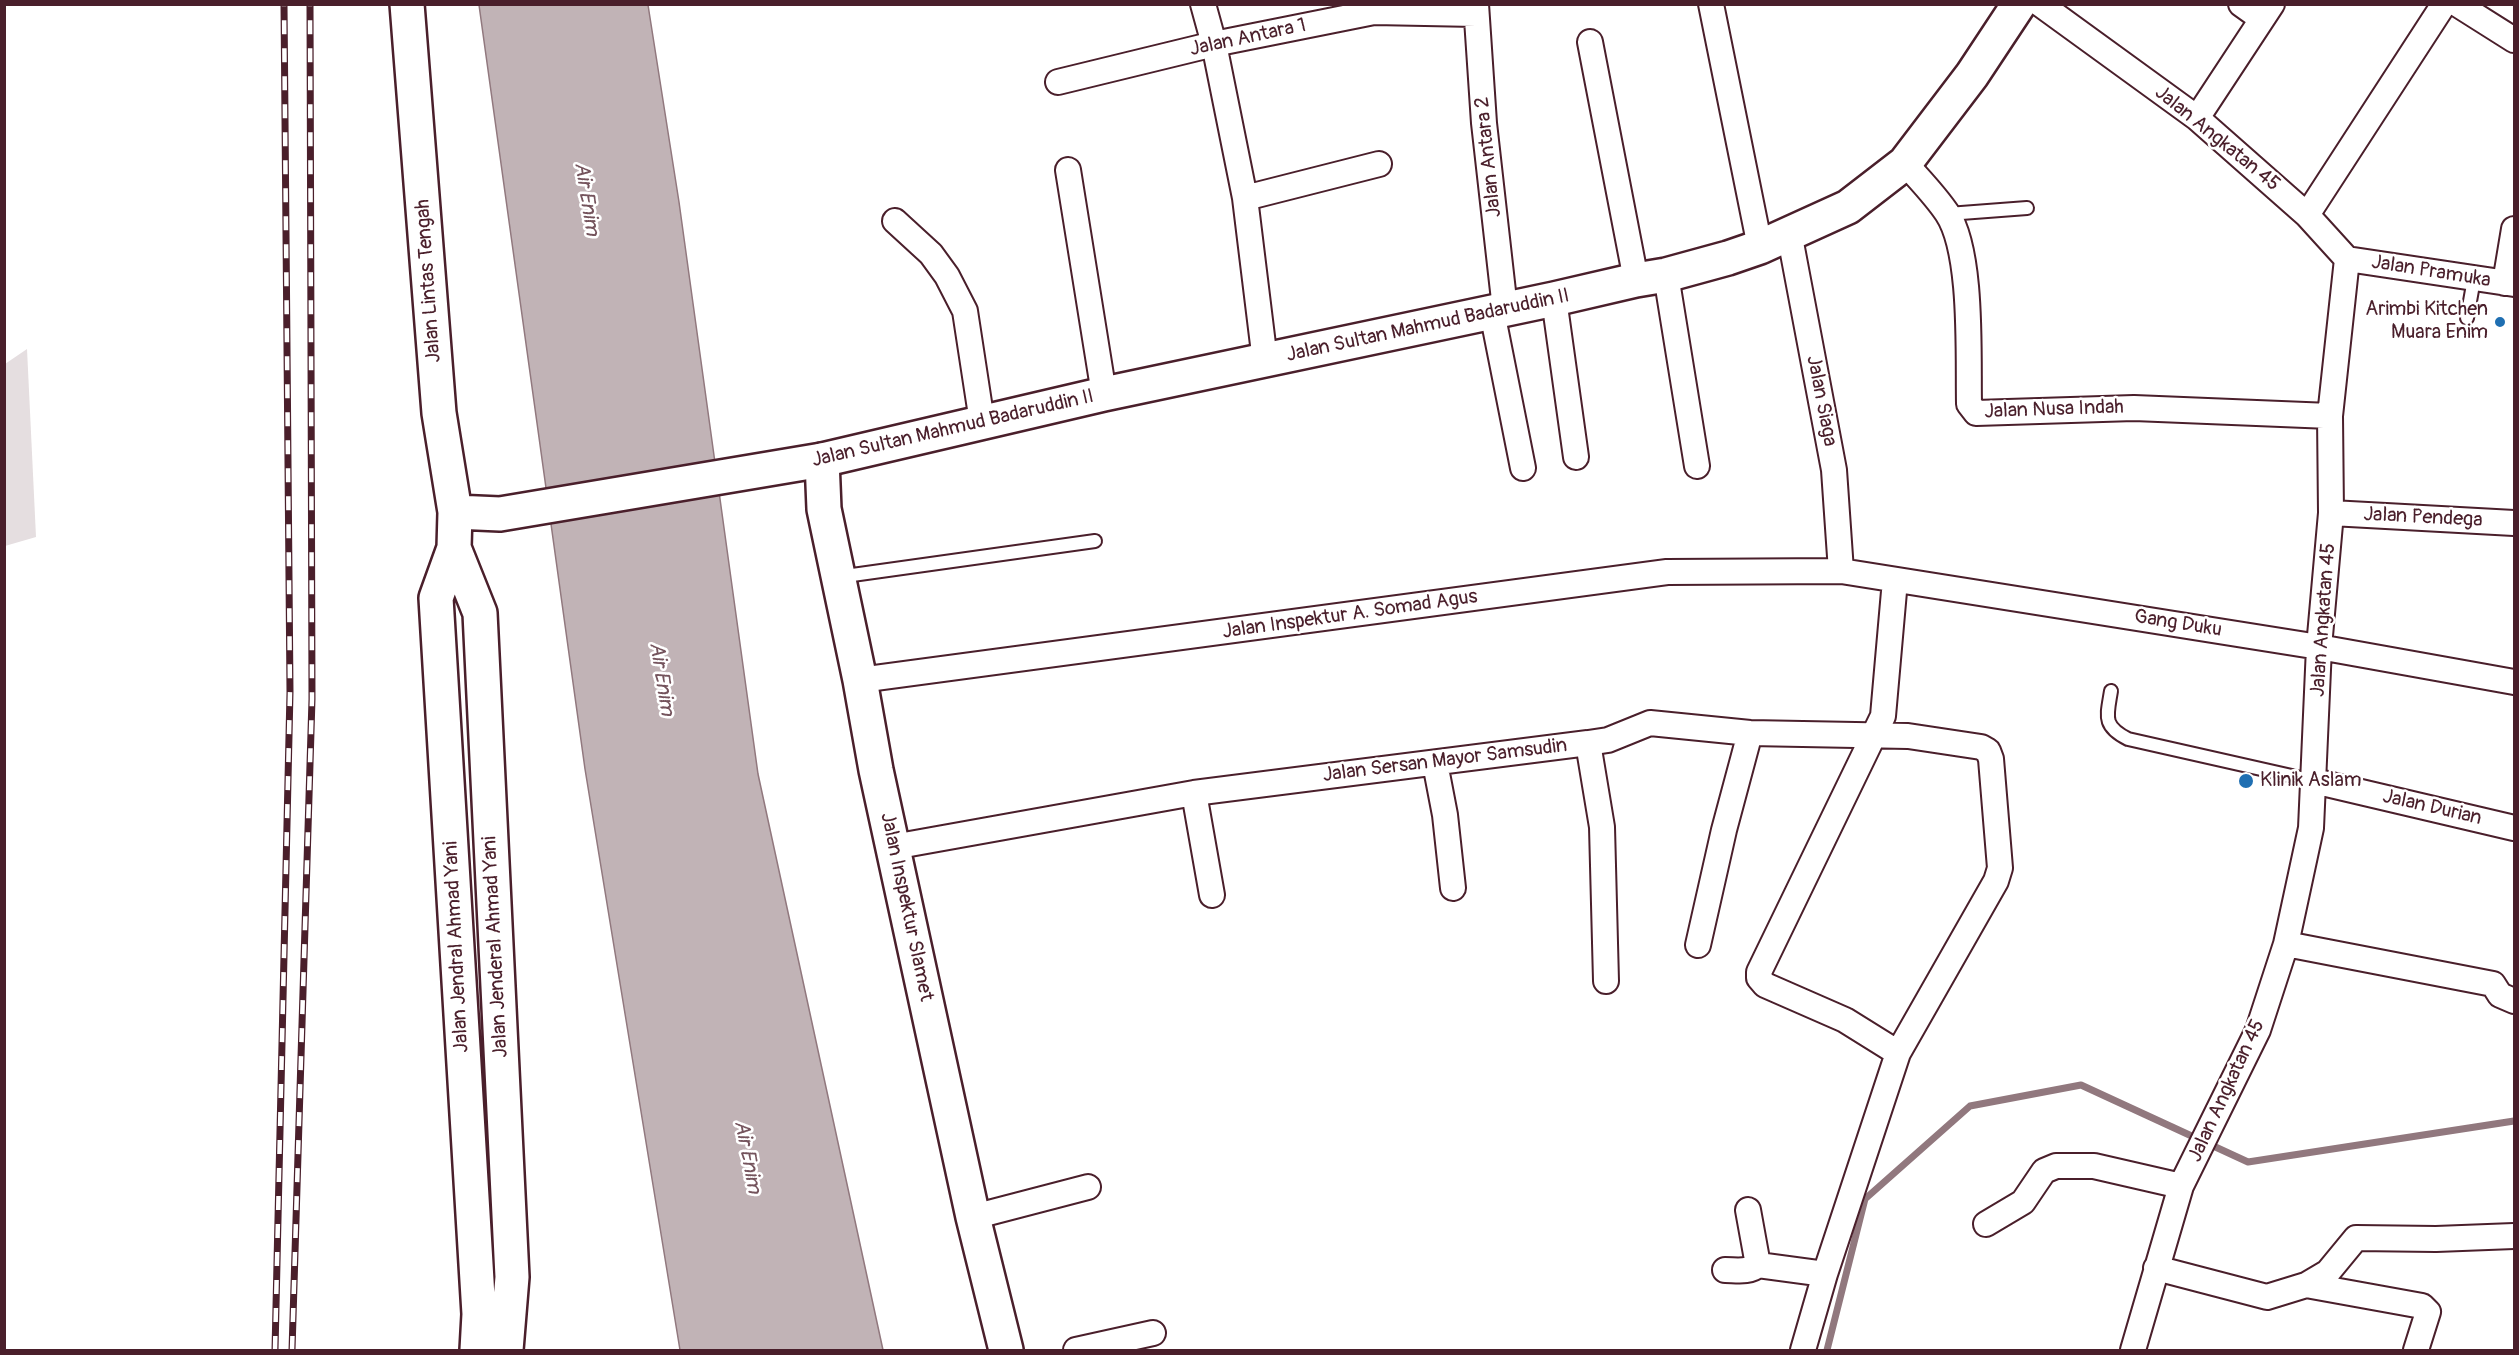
<!DOCTYPE html>
<html>
<head>
<meta charset="utf-8">
<style>
  body { margin:0 }
  #map { position:relative; width:2519px; height:1355px; overflow:hidden; background:#fff; font-family:Pangolin,sans-serif }
  canvas { display:block }
  .frame { position:absolute; inset:0; border:6px solid #4a1f2b; pointer-events:none }
</style>
</head>
<body>
<div id="map">
<canvas width="2519" height="1355"></canvas>
<div class="frame"></div>
</div>
<script>
const context = document.querySelector('canvas').getContext('2d');
context.lineJoin = 'round';
function paint(path, color) { context.fillStyle = color; context.fill(path, 'evenodd'); }
function trace(path, color, width, dash) { context.strokeStyle = color; context.lineWidth = width; context.lineCap = dash ? 'butt' : 'round'; context.setLineDash(dash || []); context.stroke(path); }
function drawText(font, color, halo, rows, align = 'center') {
  context.font = font + ' Pangolin,sans-serif'; context.lineWidth = 5; context.setLineDash([]); context.textBaseline = 'middle'; context.strokeStyle = halo; context.fillStyle = color; for (const [text, x, y, turn = 0] of rows) {
    context.save(); context.translate(x, y); context.rotate((+turn || 0) * Math.PI / 180); context.textAlign = isNaN(turn) ? turn : align; if (halo) context.strokeText(text, 0, 0); context.fillText(text, 0, 0); context.restore();
  }
}
const green = new Path2D(`
  M27 349 36 537 5 546V364Z`);
const water = new Path2D(`
  M479 5H648L679 202 758 774 883 1350H680L585 769Z`);
const stream = new Path2D(`
  M1827 1350 1865 1199 1970 1106 2081 1085 2248 1162 2514 1121`);
const lane = new Path2D(`
  M1948 214 2027 208
  M2467 318 2474 279
  M838 577 1095 541
  M2111 691C2107 716 2102 726 2128 739L2314 781`);
const street = new Path2D(`
  M1203 4 1214 44 1245 198 1265 361
  M1476 4 1484 123 1505 309
  M1711 4 1760 247
  M2040 4 2197 118 2307 215 2347 259 2330 416 2331 513 2319 647 2311 828 2286 944 2258 1030 2181 1186 2133 1350
  M2241 4 2262 19
  M2457 4 2514 40
  M1590 42 1636 280
  M1058 82 1214 44 1374 12 1476 14
  M2197 118 2272 4
  M1905 163C1919 179 1935 195 1947 213 1973 252 1968 355 1969 404L1976 413 2134 408 2330 416
  M1068 170 1104 394
  M1245 198 1379 164
  M2307 215 2444 4
  M895 221 931 254 947 276 965 311 982 422
  M1789 232 1834 470 1841 571
  M2347 259 2514 284
  M1666 275 1697 466
  M2505 283 2514 229
  M1554 299 1576 457
  M1492 312 1523 468
  M2331 513 2514 523
  M1895 580 1883 716 1759 972V978L1765 985 1845 1020 1898 1053
  M860 680 1667 572 1841 571 2319 647 2514 682
  M1588 743 1602 827 1606 981
  M1435 763 1445 815 1453 888
  M2314 781 2514 828
  M1194 793 1212 895
  M893 847 1194 793 1588 743 1608 740 1650 723 1750 733 1908 736 1981 747 1988 751 1991 759 2000 868 1996 881 1898 1053 1825 1274 1803 1350
  M2286 944 2493 984 2500 995 2514 1001
  M1698 945 1724 830 1750 733
  M1748 1210 1758 1265
  M973 1217 1088 1187
  M1986 1224 2023 1202 2044 1171 2056 1166H2094L2181 1186
  M2156 1268 2267 1297 2306 1285 2328 1272 2356 1238 2436 1239 2514 1236
  M1725 1270C1736 1270 1749 1273 1758 1265L1825 1274
  M2306 1285 2422 1306 2428 1312 2416 1350
  M1076 1350 1153 1333`);
const secondary = new Path2D(`
  M822 460 824 509 860 680 876 770 973 1217 1006 1350`);
const highway = new Path2D(`
  M407 4 439 413 455 512 500 514 822 460 1104 394 1554 299 1636 280 1666 275 1728 258 1760 247 1848 207 1905 163 1972 75 2019 4
  M455 512 454 548 436 598 479 1314 477 1350
  M454 548 480 613 512 1277 506 1350`);
const rail = new Path2D(`
  M275 1350 290 692 284 4
  M292 1350 312 699 310 4`);
const markers = [
  [2500,322,6,"#1f6fb2"],
  [2246,781,8,"#1f6fb2"]
];
const streetNames = [
  ["Jalan Antara 1",1248,38,-12],
  ["Jalan Angkatan 45",2217,139,39],
  ["Jalan Antara 2",1489,157,-96],
  ["Jalan Pramuka",2431,272,9],
  ["Jalan Lintas Tengah",429,281,-94],
  ["Jalan Sultan Mahmud Badaruddin II",1428,326,-12],
  ["Jalan Siaga",1821,401,79],
  ["Jalan Nusa Indah",2054,410,-2],
  ["Jalan Sultan Mahmud Badaruddin II",953,429,-13],
  ["Jalan Pendega",2423,518,3],
  ["Jalan Inspektur A. Somad Agus",1350,615,-8],
  ["Jalan Angkatan 45",2324,620,-86],
  ["Gang Duku",2178,624,9],
  ["Jalan Sersan Mayor Samsudin",1445,761,-7],
  ["Jalan Durian",2432,808,13],
  ["Jalan Inspektur Slamet",906,907,78],
  ["Jalan Jendral Ahmad Yani",457,947,-93],
  ["Jalan Jenderal Ahmad Yani",496,947,-93],
  ["Jalan Angkatan 45",2227,1091,-65]
];
const poiNames = [
  ["Arimbi Kitchen",2488,310],
  ["Muara Enim",2488,333],
  ["Klinik Aslam",2260,781,"left"]
];
const waterNames = [
  ["Air Enim",586,199,81],
  ["Air Enim",661,679,81],
  ["Air Enim",747,1157,79]
];
paint(green, '#e5dee0');
paint(water, '#c1b3b6');
trace(water, '#91787e', 1.5);
trace(stream, '#91787e', 7);
trace(lane, '#4a1f2b', 16);
trace(street, '#4a1f2b', 28);
trace(secondary, '#4a1f2b', 38);
trace(highway, '#4a1f2b', 38);
trace(lane, '#fff', 12);
trace(street, '#fff', 24);
trace(secondary, '#fff', 33);
trace(highway, '#fff', 33);
trace(rail, '#4a1f2b', 7);
trace(rail, '#fff', 4.5, [14]);
for (const [x, y, r, color] of markers) { const dot = new Path2D(); dot.arc(x, y, r, 0, 2 * Math.PI); context.fillStyle = color; context.fill(dot); trace(dot, '#fff', 2); }
drawText('20px', '#4a1f2b', '#fff', streetNames);
drawText('20px', '#4a1f2b', '#fff', poiNames, 'right');
drawText('italic 21px', '#74535c', '#fff', waterNames);
</script>
</body>
</html>
